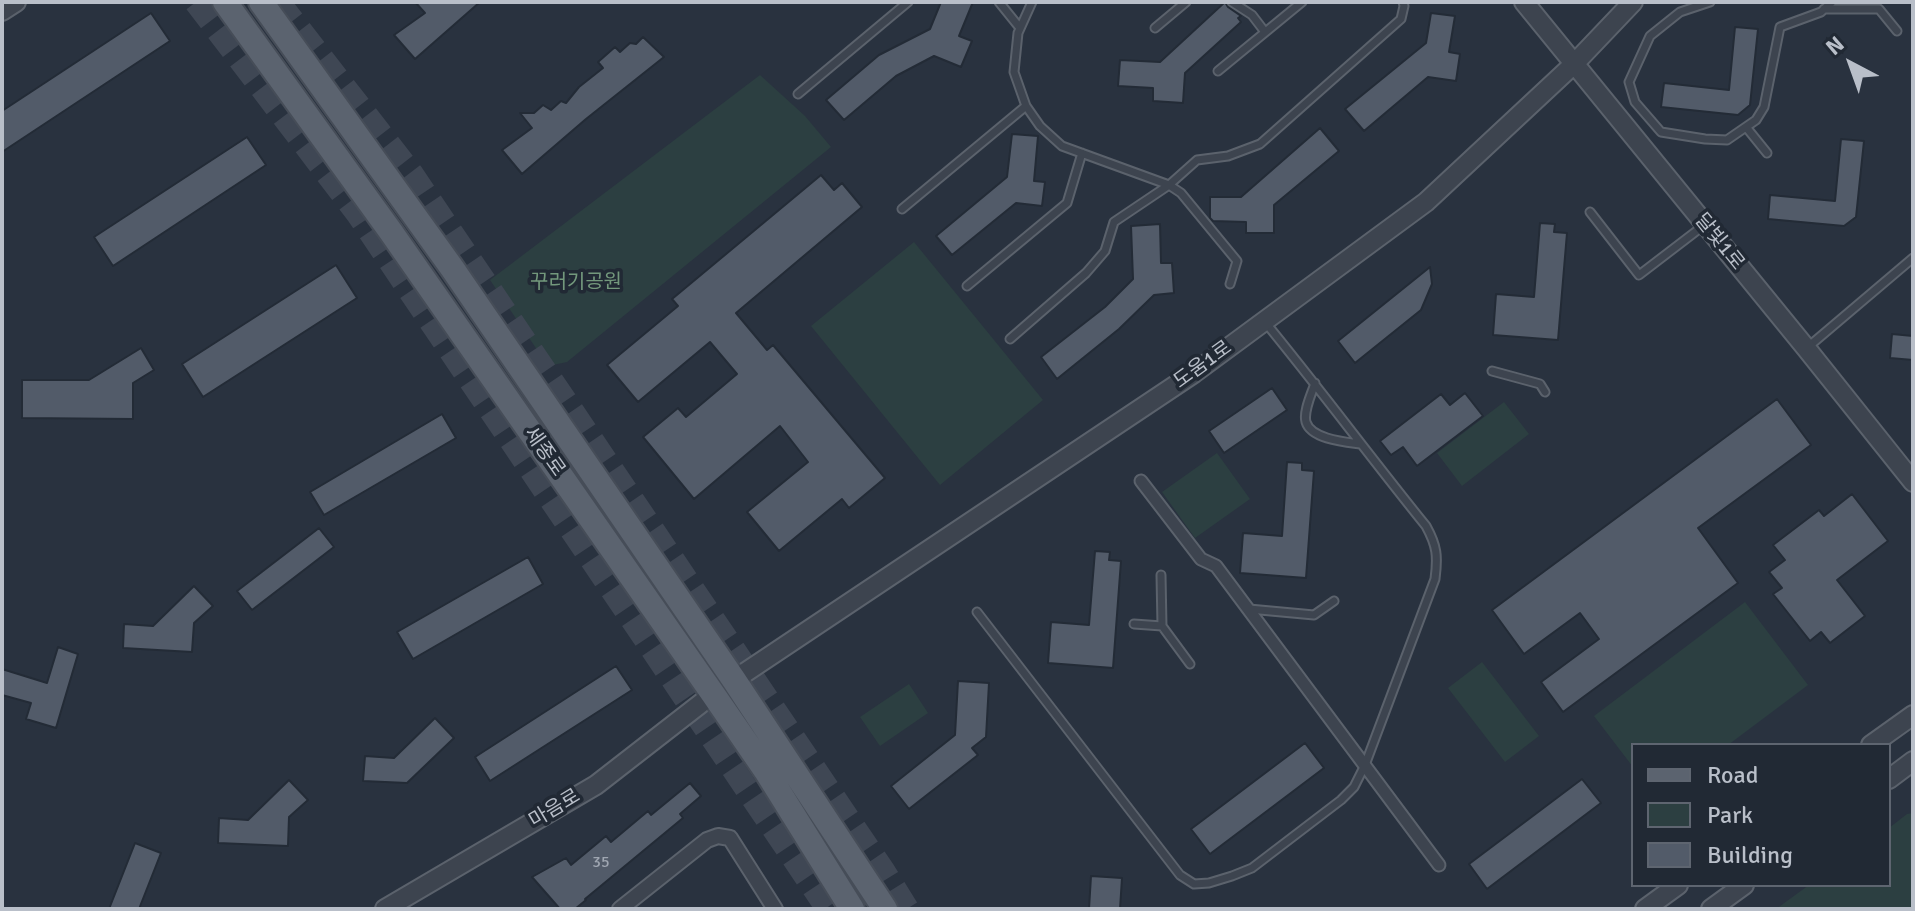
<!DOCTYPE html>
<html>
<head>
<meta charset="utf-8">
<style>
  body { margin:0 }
  #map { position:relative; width:1915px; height:911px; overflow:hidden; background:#29323f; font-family:Signika,sans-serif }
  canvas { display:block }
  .frame { position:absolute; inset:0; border:4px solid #b9bfc9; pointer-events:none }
  .legend { position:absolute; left:1631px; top:743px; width:260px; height:144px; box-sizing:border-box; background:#212934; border:2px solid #5e6570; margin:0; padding:10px 14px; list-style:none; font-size:24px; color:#b9bfc9 }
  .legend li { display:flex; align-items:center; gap:16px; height:40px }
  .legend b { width:40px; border:2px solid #5e6570 }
  .north { position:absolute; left:1811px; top:24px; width:80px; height:80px; -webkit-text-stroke:6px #212934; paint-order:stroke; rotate:319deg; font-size:22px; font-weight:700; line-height:32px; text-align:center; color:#b9bfc9 }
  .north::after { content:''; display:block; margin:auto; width:28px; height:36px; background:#b9bfc9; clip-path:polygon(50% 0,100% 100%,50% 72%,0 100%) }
</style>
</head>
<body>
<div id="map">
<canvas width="1915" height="911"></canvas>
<div class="frame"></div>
<ul class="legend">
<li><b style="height:10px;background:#5b636f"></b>Road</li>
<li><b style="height:22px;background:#2c3f41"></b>Park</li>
<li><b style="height:22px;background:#525b69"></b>Building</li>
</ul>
<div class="north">N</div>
</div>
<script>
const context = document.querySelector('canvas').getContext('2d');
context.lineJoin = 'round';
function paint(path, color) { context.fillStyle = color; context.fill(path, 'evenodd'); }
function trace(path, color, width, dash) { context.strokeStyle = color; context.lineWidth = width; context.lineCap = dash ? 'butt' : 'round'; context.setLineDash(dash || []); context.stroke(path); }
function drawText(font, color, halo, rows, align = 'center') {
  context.font = font + ' Signika,"Noto Sans KR",sans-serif'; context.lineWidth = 7; context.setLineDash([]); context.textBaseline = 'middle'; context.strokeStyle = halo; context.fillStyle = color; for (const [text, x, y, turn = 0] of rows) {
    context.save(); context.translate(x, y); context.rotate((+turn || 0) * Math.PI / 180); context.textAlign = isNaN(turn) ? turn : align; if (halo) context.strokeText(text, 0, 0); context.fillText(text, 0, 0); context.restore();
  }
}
const green = new Path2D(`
  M760 75 805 116 831 147 567 362 548 366 490 280Z
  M914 242 1043 400 940 485 811 326Z
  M1504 402 1529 434 1462 486 1437 453Z
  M1217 453 1250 499 1195 538 1162 492Z
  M1745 602 1808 685 1728 745H1633V767L1594 716Z
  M1482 662 1539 736 1505 762 1448 688Z
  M909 684 928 713 880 746 860 717Z
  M1913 813V909H1776L1809 885H1889V828L1907 814Z`);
const building = new Path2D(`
  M415 2H480L415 59 394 35 425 13Z
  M941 2H973L959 36 972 41 961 67 934 56 896 76 844 120 826 100 879 55 930 29Z
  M1225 2 1228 7 1241 16 1238 18 1241 22 1185 73 1183 103 1153 101V88L1118 86 1120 60 1160 62Z
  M151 13 170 41 2 152V111Z
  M1431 13 1455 16 1449 52 1460 54 1456 81 1428 77 1364 131 1345 109 1426 43Z
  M1735 27 1758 29 1750 105 1738 115 1661 107 1664 83 1729 90Z
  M643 37 664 57 586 119 522 174 502 150 532 128 520 113H534L543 105 551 110 561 101 566 103 579 87 603 68 598 62 615 47 620 52 630 43 636 44Z
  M1320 128 1339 151 1274 205V233H1246V222L1213 221 1210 218V197H1241Z
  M1012 134 1038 136 1034 181 1045 182 1042 206 1016 203 952 255 936 236 1007 177Z
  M247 137 266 165 113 266 94 237Z
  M1841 139 1864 141 1856 217 1844 226 1768 219 1770 195 1835 201Z
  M821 175 834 190 842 183 862 207 736 313 767 350 773 345 885 478 849 508 842 499 779 551 747 512 808 462 780 426 694 499 643 437 678 408 686 417 737 374 710 342 638 402 607 365 678 306 672 299Z
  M1540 223 1555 224 1554 232 1567 233 1558 340 1493 335 1496 294 1534 297Z
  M1160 224 1161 263H1172L1174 293 1154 295 1119 329 1057 379 1041 357 1105 307 1133 279 1131 226Z
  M336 265 357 298 203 397 182 364Z
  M1430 267 1432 284 1421 310 1355 363 1338 341Z
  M1892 334 1913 336V360L1890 358Z
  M141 348 154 370 133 383V419L22 418V380H89Z
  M1272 388 1287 410 1224 453 1209 431Z
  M1465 393 1483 416 1417 466 1403 447 1391 455 1380 441 1441 394 1450 405Z
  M1777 399 1811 445 1698 528 1738 583 1563 712 1541 682 1599 639 1580 613 1524 654 1492 610Z
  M442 414 456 438 324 515 310 492Z
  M1287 462 1302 463V470L1314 471 1306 578 1240 573 1243 533 1282 536Z
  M1852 494 1888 541 1837 580 1865 616 1830 643 1821 632 1810 641 1773 594 1782 588 1769 572 1785 560 1773 545 1819 510 1824 516Z
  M319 528 334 547 252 610 237 591Z
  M1095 551 1110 552 1109 560 1121 561 1113 668 1048 663 1051 622 1089 625Z
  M528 557 543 584 413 659 397 632Z
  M194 586 213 606 194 623 192 652 123 648 124 624 153 626Z
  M58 647 78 654 56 728 26 719 31 703 2 695V669L47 683Z
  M616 666 632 690 490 781 475 757Z
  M958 681 989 683 986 737 972 748 978 755 909 809 891 786 955 735Z
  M435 718 454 738 407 783 363 781 365 756 394 758Z
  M1305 743 1324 768 1210 854 1191 829Z
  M1582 779 1601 803 1487 889 1469 864Z
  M289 780 308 800 289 817 288 846 218 843 219 818 248 820Z
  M690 783 701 796 680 814 683 818 585 899 586 900 575 909H560L532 877 566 858 571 865 606 836 611 842 648 811 651 815Z
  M135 843 161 853 139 909H109Z
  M1091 876 1122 878 1120 909H1089Z`);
const trunkTunnel = new Path2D(`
  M196 2 358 214 828 909
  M278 2 411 173 884 872 907 909`);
const service = new Path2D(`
  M999 2 1020 28
  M1032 2 1018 33 1014 72 1026 106 1040 126 1062 146 1169 185 1181 193 1237 261 1230 284
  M1232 2 1252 15 1265 32
  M1710 2 1680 12 1650 36 1629 82 1635 102 1661 132 1705 139 1727 140 1756 120 1764 107 1780 27 1821 12 1832 2
  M1824 9H1879L1897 31
  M1155 28 1186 2
  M1218 71 1302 2
  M798 94 908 2
  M1746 127 1767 153
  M902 209 1026 106
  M1590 212 1639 275 1703 226
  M967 286 1067 203 1082 153
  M1010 339 1086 273 1105 251 1114 222 1169 185 1197 160 1228 156 1260 144 1401 19 1404 6 1403 2
  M1808 347 1913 258
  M1492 371 1540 384 1545 392
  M1315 383C1312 393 1303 411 1306 422 1311 439 1345 442 1360 444
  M1161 575 1162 626 1190 664
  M1249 609 1314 615 1334 601
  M977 612 1180 875 1194 884 1209 883 1232 876 1252 868 1341 800 1354 787 1365 765 1435 579C1438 556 1437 546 1426 526 1371 458 1320 389 1265 322
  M1134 624 1162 626`);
const pedestrian = new Path2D(`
  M1141 481 1201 559 1216 566 1439 865`);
const minor = new Path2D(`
  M620 909 707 840 718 836 730 838 775 909`);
const tertiary = new Path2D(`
  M1524 2 1806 348 1913 482
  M2 11 16 2
  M734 680 1194 373 1426 202 1574 64 1633 2
  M1871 745 1913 715
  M1889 779 1913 761
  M385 909 596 785 713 694
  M1645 909 1678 885
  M1711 909 1744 885`);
const primary = new Path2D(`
  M225 2 391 232 713 694 766 771 852 909
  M261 2 452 268 734 680 885 909`);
const numberNames = [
  ["35",601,863]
];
const streetNames = [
  ["달빛1로",1719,242,51],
  ["도움1로",1203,365,-36],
  ["세종로",544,452,55],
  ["마음로",555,809,-31]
];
const parkNames = [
  ["꾸러기공원",576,283]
];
paint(green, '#2c3f41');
paint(building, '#525b69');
trace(building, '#232b36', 2);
trace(trunkTunnel, '#3f4754', 24, [24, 12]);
trace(service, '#5b626c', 11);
trace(pedestrian, '#5b626c', 15);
trace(minor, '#5b626c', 18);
trace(tertiary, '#5b626c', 22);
trace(primary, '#464d58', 28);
trace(service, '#3d444f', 7);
trace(pedestrian, '#3d444f', 11);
trace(minor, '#3d444f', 14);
trace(tertiary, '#3d444f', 18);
trace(primary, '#5b636f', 24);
drawText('16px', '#9fa6b1', null, numberNames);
drawText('20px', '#b9bfc9', '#212934', streetNames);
drawText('20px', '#73987c', '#212934', parkNames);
</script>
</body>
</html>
